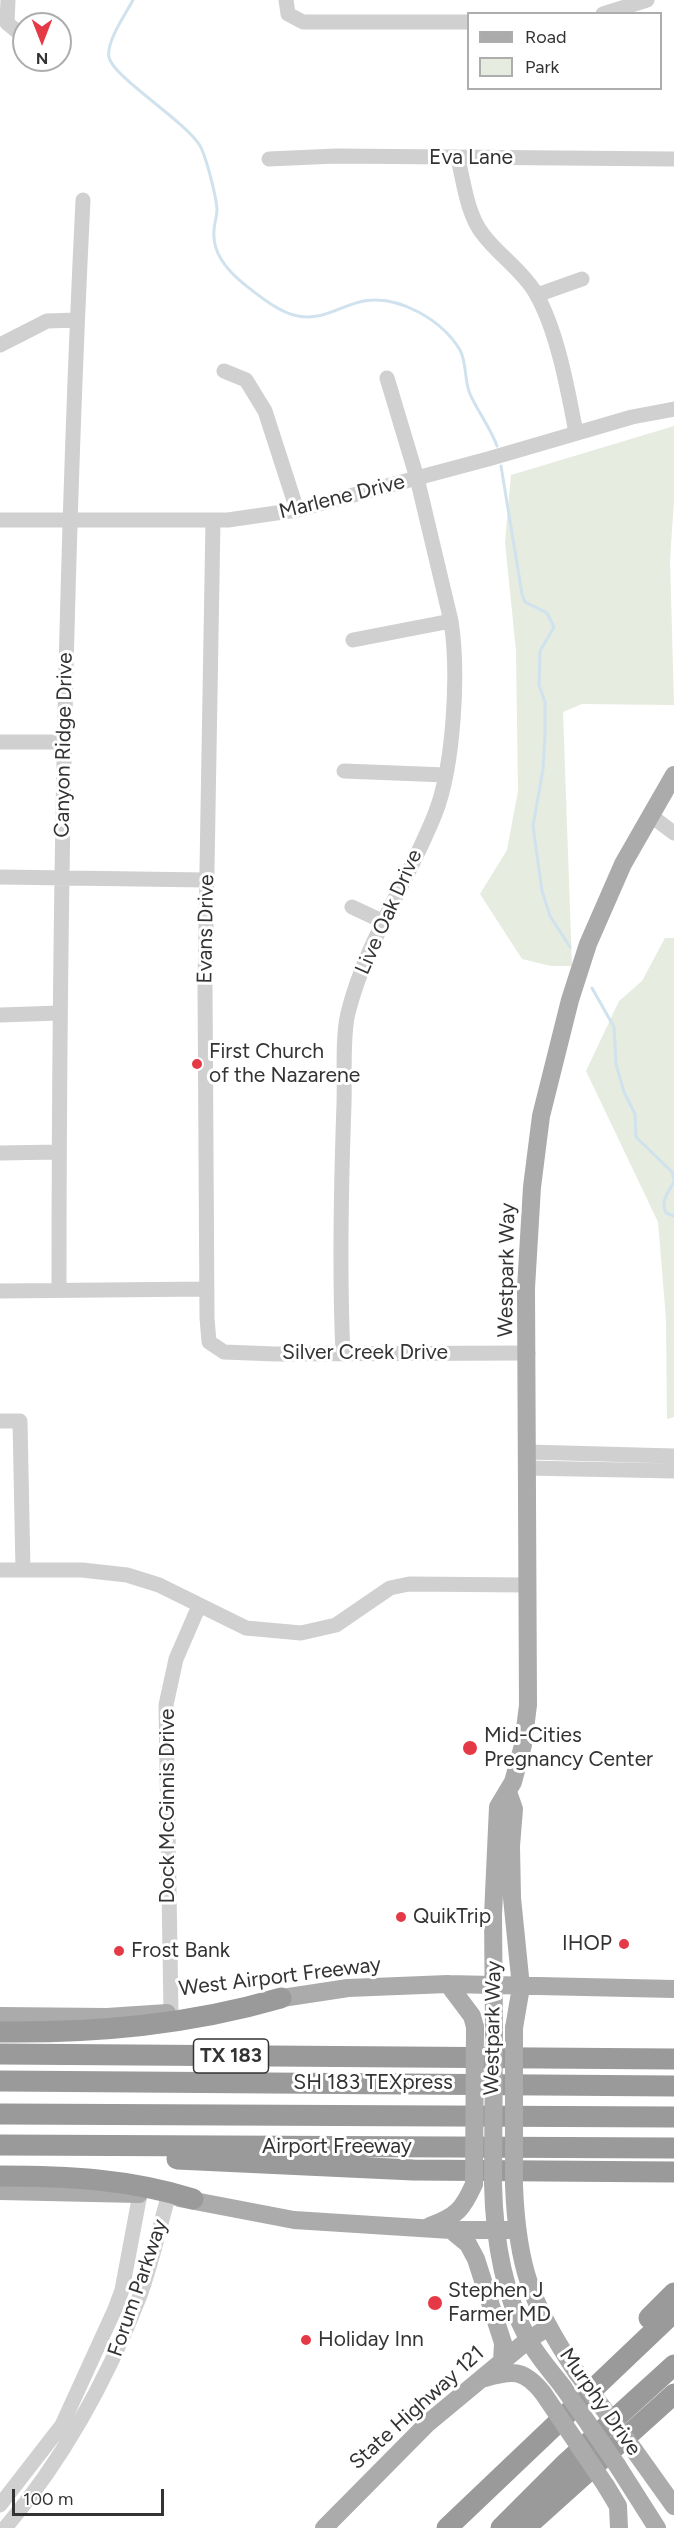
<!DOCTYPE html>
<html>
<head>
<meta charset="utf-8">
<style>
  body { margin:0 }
  #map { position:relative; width:674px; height:2528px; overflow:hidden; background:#fff; font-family:Figtree,sans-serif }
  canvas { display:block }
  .legend { position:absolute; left:467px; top:12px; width:195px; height:78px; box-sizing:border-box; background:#fff; border:2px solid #adadad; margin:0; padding:8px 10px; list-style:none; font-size:18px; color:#333 }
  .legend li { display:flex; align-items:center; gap:12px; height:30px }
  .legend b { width:30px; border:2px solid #adadad }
  .north { position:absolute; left:12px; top:12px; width:60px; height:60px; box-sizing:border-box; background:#fff; border:2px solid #adadad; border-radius:50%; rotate:180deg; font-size:16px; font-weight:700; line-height:24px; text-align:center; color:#333 }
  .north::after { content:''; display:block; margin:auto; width:21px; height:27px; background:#e63946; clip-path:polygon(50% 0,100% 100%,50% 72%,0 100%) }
  .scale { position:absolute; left:12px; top:2489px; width:152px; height:27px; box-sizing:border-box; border:3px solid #333; border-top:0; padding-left:8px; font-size:18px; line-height:21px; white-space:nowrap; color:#333; -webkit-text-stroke:4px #fff; paint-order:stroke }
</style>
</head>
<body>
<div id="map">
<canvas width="674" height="2528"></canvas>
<ul class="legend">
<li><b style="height:8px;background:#ababab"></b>Road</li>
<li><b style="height:16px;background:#e6ecdf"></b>Park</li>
</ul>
<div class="north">N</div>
<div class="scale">100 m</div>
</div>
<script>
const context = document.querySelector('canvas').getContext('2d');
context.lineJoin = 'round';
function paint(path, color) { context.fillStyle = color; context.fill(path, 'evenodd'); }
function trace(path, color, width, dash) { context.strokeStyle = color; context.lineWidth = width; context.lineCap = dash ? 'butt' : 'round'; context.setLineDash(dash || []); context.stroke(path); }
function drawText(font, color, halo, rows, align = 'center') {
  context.font = font + ' Figtree,sans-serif'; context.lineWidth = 6; context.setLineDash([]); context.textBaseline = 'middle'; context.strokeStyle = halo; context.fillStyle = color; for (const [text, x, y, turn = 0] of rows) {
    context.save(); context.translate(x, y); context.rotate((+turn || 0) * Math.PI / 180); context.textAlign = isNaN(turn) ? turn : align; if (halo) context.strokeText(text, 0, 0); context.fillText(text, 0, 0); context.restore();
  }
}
const green = new Path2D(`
  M674 426V500L670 560 674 705 582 704 563 712 572 966H551L522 959 480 894 507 850 518 791 516 651 505 542 511 475Z
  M665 938H674V1417L667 1419 666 1319 658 1222 586 1071 619 1001 642 981Z`);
const stream = new Path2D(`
  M133 0C125 15 106 42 109 57 112 76 182 119 199 144 206 155 216 196 217 209 217 217 214 224 214 231 212 253 229 272 244 284 259 296 280 313 298 316 324 321 341 305 364 301 399 295 442 320 460 350 467 363 464 380 470 394 478 412 490 427 497 446
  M501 466 522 594 525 602 547 613 554 627 540 651 539 685 545 702V736L543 769 533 826 542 891 550 916 570 947
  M592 988 614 1027 616 1064 624 1092 635 1114 636 1137 672 1172 674 1179
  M674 1181C669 1193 660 1199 666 1213L674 1216`);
const minor = new Path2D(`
  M8 0 7 23 24 37
  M286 0 288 14 303 22H468
  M603 14 647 0
  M269 159 336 156 674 159
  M458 159C464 183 467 213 482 233 497 254 521 269 535 292 557 329 568 390 576 433
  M537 295 582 279
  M0 345 47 321 77 320
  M224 371 246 380 265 411 297 510
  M0 520H228L297 510 488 459 632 417 674 409
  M213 520 205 985 207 1318 209 1342 224 1352 275 1354 528 1353
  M353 640 451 621
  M0 742H63
  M344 771 446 775
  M650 815 674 833
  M0 877 206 880
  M352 907 382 921
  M0 1015 60 1013
  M0 1153 59 1152
  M59 1290C59 926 65 563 83 200
  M0 1291 207 1289
  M343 1354C339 1270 341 1188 344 1104 345 1078 342 1037 348 1013 366 941 408 882 435 814 454 766 459 672 451 621L417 478 387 378
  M0 1421H20L23 1570
  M528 1452 674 1456
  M527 1468 674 1471
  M0 1570H82L127 1575 159 1585 246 1628 301 1633 336 1625 390 1588 409 1584 526 1585
  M171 2013 166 1705 176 1659 199 1606
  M0 2505 62 2425 115 2309 122 2290 140 2194
  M5 2528C63 2460 106 2382 139 2298 151 2266 159 2230 168 2197`);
const major = new Path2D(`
  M508 1792 514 1809 511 1846 512 1898 521 1987 514 2028
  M448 1984 472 2016 475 2027
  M269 2000 348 1988 448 1984 674 1989
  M0 2016 107 2017 167 2013
  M494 2028 493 1915 498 1807 513 1782 523 1745 528 1705 526 1288 532 1187 541 1116 570 1000 588 944 623 864 674 775
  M493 2183C494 2236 502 2290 527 2337 536 2355 551 2371 563 2387
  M514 2185C517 2267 531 2304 577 2373
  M0 2191 139 2194
  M179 2198 294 2220 451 2230H516
  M430 2226C457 2216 463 2209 474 2184
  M451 2230 468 2244 476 2259 503 2343 502 2362
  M485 2378C513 2370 524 2369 543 2393
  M634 2450 674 2506
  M617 2465 657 2528
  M606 2486 618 2506 619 2528
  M324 2528 428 2423 528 2340 547 2328`);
const highway = new Path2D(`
  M0 2032C96 2033 188 2025 281 1998
  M0 2054 674 2059
  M0 2081 674 2086
  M0 2114 674 2117
  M0 2145 674 2148
  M177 2159 413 2170 674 2172
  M0 2176C67 2176 129 2179 193 2199
  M649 2318 674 2293
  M447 2528 674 2312
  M501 2528 566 2463 674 2365
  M525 2528 674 2394`);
const majorBridge = new Path2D(`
  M514 2028V2185
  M493 2183 494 2028
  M474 2184 475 2027
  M577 2373 634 2450
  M563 2387 617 2465
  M543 2393 606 2486`);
const markers = [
  [197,1064,6,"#e63946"],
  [470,1748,8,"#e63946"],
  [401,1917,6,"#e63946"],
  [624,1944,6,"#e63946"],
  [119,1951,6,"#e63946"],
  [435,2303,8,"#e63946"],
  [306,2340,6,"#e63946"]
];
const shields = [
  [231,2056,75]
];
const shieldNames = [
  ["TX 183",231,2056]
];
const streetNames = [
  ["Eva Lane",471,158],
  ["Marlene Drive",342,497,-14],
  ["Canyon Ridge Drive",64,745,-89],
  ["Live Oak Drive",389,912,-66],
  ["Evans Drive",206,929,-89],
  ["Westpark Way",507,1270,-89],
  ["Silver Creek Drive",365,1353],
  ["Dock McGinnis Drive",168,1806,-90],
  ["West Airport Freeway",280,1977,-7],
  ["Westpark Way",493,2028,-89],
  ["SH 183 TEXpress",373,2083],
  ["Airport Freeway",337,2147],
  ["Forum Parkway",138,2288,-71],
  ["Murphy Drive",600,2402,55],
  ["State Highway 121",417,2408,-42]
];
const poiNames = [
  ["First Church",209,1052],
  ["of the Nazarene",209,1076],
  ["Mid-Cities",484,1736],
  ["Pregnancy Center",484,1760],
  ["QuikTrip",413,1917],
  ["IHOP",612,1944,"right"],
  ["Frost Bank",131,1951],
  ["Stephen J",448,2291],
  ["Farmer MD",448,2315],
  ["Holiday Inn",318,2340]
];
paint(green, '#e6ecdf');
trace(stream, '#cfe2ee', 3);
trace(minor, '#d0d0d0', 15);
trace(major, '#ababab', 18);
trace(highway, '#9a9a9a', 21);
trace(majorBridge, '#ababab', 18);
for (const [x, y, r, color] of markers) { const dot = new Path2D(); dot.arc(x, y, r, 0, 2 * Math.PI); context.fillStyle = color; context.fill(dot); trace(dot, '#fff', 2); }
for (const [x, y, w] of shields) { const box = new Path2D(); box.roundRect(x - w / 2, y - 17, w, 34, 4.5); context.fillStyle = '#fff'; context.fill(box); trace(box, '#333', 1.5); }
drawText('bold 20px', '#333', null, shieldNames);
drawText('21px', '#333', '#fff', streetNames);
drawText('21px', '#333', '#fff', poiNames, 'left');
</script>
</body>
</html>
